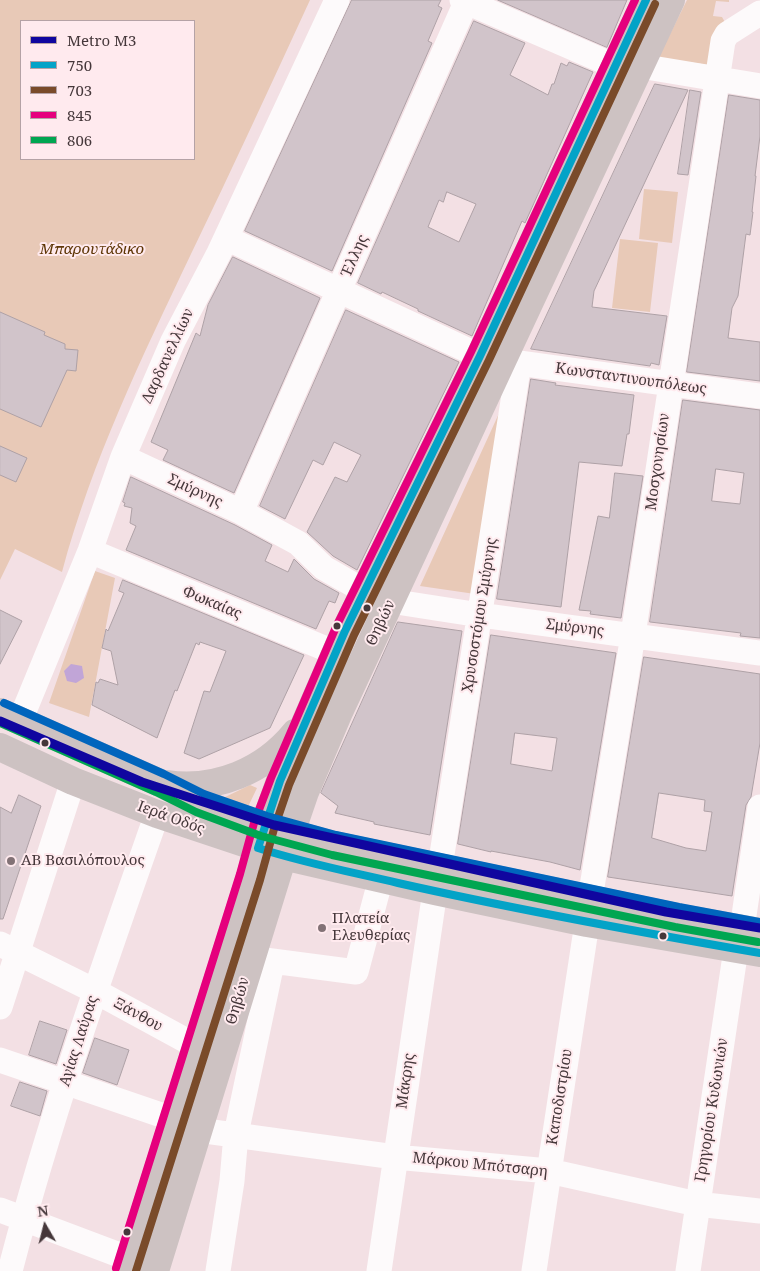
<!DOCTYPE html>
<html>
<head>
<meta charset="utf-8">
<style>
  body { margin:0 }
  #map { position:relative; width:760px; height:1271px; overflow:hidden; background:#f3e0e4; font-family:"Noto Serif",serif }
  canvas { display:block }
  .legend { position:absolute; left:20px; top:20px; width:175px; height:140px; box-sizing:border-box; background:#ffeaee; border:1px solid #b5a2a6; margin:0; padding:6px 9px; list-style:none; font-size:15px; color:#45373a }
  .legend li { display:flex; align-items:center; gap:10px; height:25px }
  .legend b { width:25px; border:1px solid #b5a2a6 }
  .north { position:absolute; left:20px; top:1201px; width:50px; height:50px; -webkit-text-stroke:4px #ffeaee; paint-order:stroke; rotate:352deg; font-size:14px; font-weight:700; line-height:20px; text-align:center; color:#45373a }
  .north::after { content:''; display:block; margin:auto; width:18px; height:22px; background:#45373a; clip-path:polygon(50% 0,100% 100%,50% 72%,0 100%) }
</style>
</head>
<body>
<div id="map">
<canvas width="760" height="1271"></canvas>
<ul class="legend">
<li><b style="height:6px;background:#10069f"></b>Metro Μ3</li>
<li><b style="height:6px;background:#03a3c7"></b>750</li>
<li><b style="height:6px;background:#7a4b2a"></b>703</li>
<li><b style="height:6px;background:#e5007d"></b>845</li>
<li><b style="height:6px;background:#00a651"></b>806</li>
</ul>
<div class="north">N</div>
</div>
<script>
const context = document.querySelector('canvas').getContext('2d');
context.lineJoin = 'round';
function paint(path, color) { context.fillStyle = color; context.fill(path, 'evenodd'); }
function trace(path, color, width, dash) { context.strokeStyle = color; context.lineWidth = width; context.lineCap = dash ? 'butt' : 'round'; context.setLineDash(dash || []); context.stroke(path); }
function drawText(font, color, halo, rows, align = 'center') {
  context.font = font + ' "Noto Serif",serif'; context.lineWidth = 4; context.setLineDash([]); context.textBaseline = 'middle'; context.strokeStyle = halo; context.fillStyle = color; for (const [text, x, y, turn = 0] of rows) {
    context.save(); context.translate(x, y); context.rotate((+turn || 0) * Math.PI / 180); context.textAlign = isNaN(turn) ? turn : align; if (halo) context.strokeText(text, 0, 0); context.fillText(text, 0, 0); context.restore();
  }
}
const green = new Path2D(`
  M0 0H310C271 85 232 169 191 254 142 357 92 460 62 572L15 549 0 580ZM21 21H194V159H21Z
  M687 0H729V2L716 1 713 16 722 17 726 24 709 65 658 58Z
  M644 189 678 192 672 243 639 239Z
  M620 239 658 243 650 312 612 308Z
  M501 409 475 594 420 586Z
  M95 571 115 578 89 717 49 703Z
  M250 785 257 788 246 811 219 800Z`);
const water = new Path2D(`
  M71 664 82 666 84 678 76 683 67 681 64 671Z`);
const building = new Path2D(`
  M352 0H441L438 6 442 8 428 41 432 43 332 271 245 231Z
  M498 0H627L607 47Z
  M474 21 525 43 510 75 548 95 552 84H554L561 63 567 66 569 62 593 72 525 223 522 221 472 336 418 311V309L382 292 381 294 358 283ZM447 192 476 204 459 242 428 227 439 200 443 202Z
  M655 84 688 90 594 291 592 307 667 316 659 365 651 363 650 366 531 349Z
  M690 90 701 92 688 175 678 174Z
  M729 95 760 100V136L755 176H756L752 212H753L750 235 746 234 738 296 732 308 728 338 760 342V381L687 372Z
  M233 257 320 298 234 493 163 460 168 450 151 442 196 333 200 336 208 305Z
  M346 310 459 362 357 570 333 556 307 532 335 477 347 482 361 455 334 442 323 465 313 460 285 519 260 506Z
  M0 312 45 332 44 335 65 344V349L78 350 76 371 67 370 41 427 0 409Z
  M531 379 556 383 555 385 634 395 629 434H627L622 466 579 462 561 607 497 599Z
  M683 400 760 410V638L740 636 741 633 650 622ZM716 469 744 473 740 504 712 501Z
  M0 446 27 458 16 482 0 475Z
  M615 473 643 476 621 618 590 614 591 611 579 610 598 516 609 518Z
  M131 477 235 525 272 545 265 561 288 572 294 559 314 579 339 593 335 603 329 601 316 629 126 550 136 526 130 523 132 508 124 506 125 503 123 502Z
  M123 580 304 655 270 728 199 759 184 753 204 691 210 692 226 651 200 642 199 645 196 643 177 691 175 690 157 738 92 705 96 682 98 683 100 679 118 685 111 651 102 648 106 629 108 631 124 593 119 591Z
  M0 610 22 621 0 664Z
  M398 622 462 631 430 835 374 824V822L335 813 338 806 321 793Z
  M491 635 616 653 580 870 550 862 491 851V852L458 844ZM515 733 557 738 552 771 511 764Z
  M644 657 760 674V743L751 797 746 805 732 896 608 877ZM659 793 705 800 704 811 712 812 706 851 686 848 652 838Z
  M19 795 41 806 3 919H0V807L11 813Z
  M40 1021 67 1030 56 1064 29 1055Z
  M95 1038 129 1050 117 1085 83 1073Z
  M20 1082 47 1091 40 1116 11 1106Z`);
const minor = new Path2D(`
  M462 0 615 66
  M640 66 760 86
  M226 238 480 356
  M503 359 519 363 760 396
  M123 457 241 512 298 543 324 568 366 592
  M241 512 467 0
  M90 551 336 653
  M390 601 480 615 760 653
  M20 721 90 551 123 457 173 341 219 253 337 0
  M440 867 519 363
  M590 899 633 635 723 41 727 34 760 13
  M742 929 760 807
  M0 944 95 991 196 1046
  M257 959 356 972 381 878
  M0 1007 73 781
  M0 1060 173 1119
  M198 1130 395 1157 549 1171 697 1204 760 1211
  M0 1210 130 1259
  M10 1271C50 1116 104 965 157 814
  M218 1271 232 1181 236 1134 272 963
  M379 1271 435 891
  M534 1271 587 923
  M688 1271 736 949`);
const major = new Path2D(`
  M0 712 160 783 200 803 264 826 334 845 677 917 760 932
  M0 747 73 781 157 814 283 856 435 891 587 923 760 953
  M167 784C216 791 264 771 295 733
  M126 1271 250 877 264 826 280 781 345 631 480 356 646 0
  M155 1271 283 856 305 792 339 712 503 359 671 0`);
const bus1 = new Path2D(`
  M646 0 480 356 345 631 280 781 258 848C304 863 351 872 398 883 518 910 639 932 760 953`);
const bus2 = new Path2D(`
  M136 1271 260 880 274 829 289 785 354 635 489 360 655 4`);
const bus3 = new Path2D(`
  M116 1268 240 874 254 823 271 778 336 627 471 352 635 0`);
const bus4 = new Path2D(`
  M0 723 156 792 196 812 261 836 332 855 675 927 758 942`);
const bus5 = new Path2D(`
  M4 703 164 774 204 794 267 816 336 835 679 907 760 922`);
const metro1 = new Path2D(`
  M0 721 142 782 274 825 666 912 760 928`);
const markers = [
  [367,608,4.5,"#45373a"],
  [337,626,4.5,"#45373a"],
  [45,743,4.5,"#45373a"],
  [11,861,5,"#827276"],
  [322,928,5,"#827276"],
  [663,936,4.5,"#45373a"],
  [127,1232,4.5,"#45373a"]
];
const parkNames = [
  ["Μπαρουτάδικο",92,250]
];
const streetNames = [
  ["Έλλης",355,256,-66],
  ["Δαρδανελλίων",168,356,-65],
  ["Κωνσταντινουπόλεως",631,379,8],
  ["Μοσχονησίων",658,462,-82],
  ["Σμύρνης",195,491,25],
  ["Φωκαίας",212,603,23],
  ["Χρυσοστόμου Σμύρνης",480,615,-81],
  ["Θηβών",381,623,-65],
  ["Σμύρνης",575,628,7],
  ["Ιερά Οδός",171,818,20],
  ["Θηβών",238,1001,-73],
  ["Ξάνθου",138,1015,29],
  ["Αγίας Λαύρας",79,1041,-72],
  ["Μάκρης",406,1081,-82],
  ["Καποδιστρίου",560,1097,-81],
  ["Γρηγορίου Κυδωνιών",712,1110,-81],
  ["Μάρκου Μπότσαρη",480,1165,6]
];
const poiNames = [
  ["ΑΒ Βασιλόπουλος",21,861],
  ["Πλατεία",332,919],
  ["Ελευθερίας",332,936]
];
paint(green, '#e8c9b7');
paint(water, '#c1a5d7');
paint(building, '#d1c4ca');
trace(building, '#aea1a6', 1);
trace(minor, '#fdfafb', 25);
trace(major, '#cdc2c2', 28);
trace(bus1, '#03a3c7', 8);
trace(bus2, '#7a4b2a', 8);
trace(bus3, '#e5007d', 8);
trace(bus4, '#00a651', 8);
trace(bus5, '#0065bd', 8);
trace(metro1, '#10069f', 9);
for (const [x, y, r, color] of markers) { const dot = new Path2D(); dot.arc(x, y, r, 0, 2 * Math.PI); context.fillStyle = color; context.fill(dot); trace(dot, '#ffeaee', 2); }
drawText('italic 15px', '#5e3606', '#ffeaee', parkNames);
drawText('15px', '#45373a', '#ffeaee', streetNames);
drawText('15px', '#45373a', '#ffeaee', poiNames, 'left');
</script>
</body>
</html>
